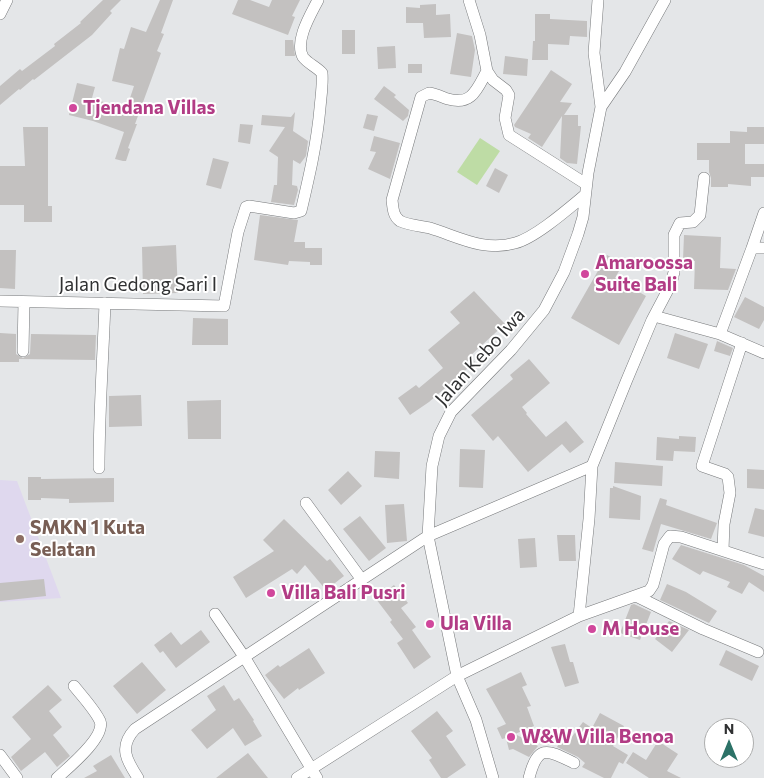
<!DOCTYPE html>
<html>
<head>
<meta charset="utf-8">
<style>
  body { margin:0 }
  #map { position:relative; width:764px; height:778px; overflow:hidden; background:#e4e6e8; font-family:Commissioner,sans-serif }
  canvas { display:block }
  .north { position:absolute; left:704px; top:718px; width:50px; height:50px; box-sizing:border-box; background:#fff; border:1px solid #acadad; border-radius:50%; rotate:0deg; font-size:14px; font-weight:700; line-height:20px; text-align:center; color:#303132 }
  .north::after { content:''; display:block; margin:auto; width:18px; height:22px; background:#2c7267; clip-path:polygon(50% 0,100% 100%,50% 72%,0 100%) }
</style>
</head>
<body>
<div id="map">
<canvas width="764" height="778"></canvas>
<div class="north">N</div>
</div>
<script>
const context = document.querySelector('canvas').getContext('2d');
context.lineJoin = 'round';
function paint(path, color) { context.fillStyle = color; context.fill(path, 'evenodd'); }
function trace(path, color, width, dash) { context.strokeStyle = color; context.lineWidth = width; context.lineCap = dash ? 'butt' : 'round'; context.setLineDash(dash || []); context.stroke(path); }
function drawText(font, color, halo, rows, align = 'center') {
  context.font = font + ' Commissioner,sans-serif'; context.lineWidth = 4; context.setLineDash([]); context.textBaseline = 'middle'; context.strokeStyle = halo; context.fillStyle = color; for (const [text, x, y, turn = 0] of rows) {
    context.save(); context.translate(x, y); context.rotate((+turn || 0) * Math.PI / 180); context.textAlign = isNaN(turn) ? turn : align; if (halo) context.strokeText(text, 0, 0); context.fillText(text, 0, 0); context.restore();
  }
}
const education = new Path2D(`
  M0 480 17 481 61 598 0 602Z`);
const green = new Path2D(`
  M480 138 500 151 477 185 457 172Z`);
const building = new Path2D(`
  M103 0H121L110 11 112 13 92 35 34 80 33 79 20 90 19 89 0 105V86L20 69 22 71 55 46 54 44 81 23 80 22Z
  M160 0H173L161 33 164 34 157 51 161 53 135 124H137L128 148 130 149 126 161H123L115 159 124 132 93 121 69 115 77 83 95 87 92 98 124 109 127 107 134 86 112 81 120 48 124 49 131 27 146 32Z
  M238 0H250L269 7 272 0H300L292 16 295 17 288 35 232 14Z
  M436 4V15L450 14 451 37 424 38 423 23H406V7L420 8V5Z
  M535 14H550V19L587 21V37L570 36 569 45 548 44V60H532L533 41H535Z
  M342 30H355V54H342Z
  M457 33 472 36 475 50 471 77 450 74Z
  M285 40H293L295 56H285Z
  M395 46 396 68 378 69 377 47Z
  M505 56 528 59 527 76 503 74Z
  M408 64H422V73H408Z
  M551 70 572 84 560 102 572 103 564 115H578V126H581L577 164 567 163 560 158 562 116 542 147 528 138 531 134 515 127 514 125Z
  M384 86 396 95 394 97 409 110 408 116 403 121 374 99Z
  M295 112 293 131 308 141 306 156 300 164 293 160 292 185 297 186 298 190 294 205 271 202 274 185H277L278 157 269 151 285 127 261 125 262 115 291 117Z
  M367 114 378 116 374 131 363 128Z
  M240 124 253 125 250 144 238 142Z
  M23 127H48V206H52V222H24V205H0V166H25Z
  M747 127H764V144H745V164H764V177H751V186L728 184V187H711V178L709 172V160H697V143H730V131L747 132Z
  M374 136 400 143 390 179 368 169 376 152 370 151Z
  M213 158 229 162 221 189 206 185Z
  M495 168 508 175 499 193 486 186Z
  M260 215 298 220 294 242H305V248H322V265H310V262L289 261 288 265 254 260Z
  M684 235 721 237 720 268 736 269 728 290 694 289 695 261 683 260Z
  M176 245 178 293 143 294 142 247Z
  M0 250H16L15 289 0 288Z
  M607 255 623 264 615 278 646 296 619 345 571 318Z
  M474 291 505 324 470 356 475 362 429 402 410 415 398 398 416 385 419 388 443 368 428 350 460 323 450 312Z
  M745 297 764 307V320L759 329 734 317Z
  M193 318 228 319V345H192Z
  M0 333 16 334V354L23 358 30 354 31 334 96 335 95 360 19 359V362H0Z
  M675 333 708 344 699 369 667 358Z
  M717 341 733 348 730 356 714 351Z
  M529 359 550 383 522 407 527 413 526 414 546 437 566 421 584 442 570 453 562 444 528 472 498 436 493 441 471 415 513 379 510 375Z
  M141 395 142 426 109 427V396Z
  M221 400V439H188L187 401Z
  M679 436 696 437 695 452 674 451 673 461 656 460 657 437 679 439Z
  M460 449 485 450 483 488 459 487Z
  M375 451 400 452 399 479 374 477Z
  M615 462 663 466 662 486 614 483Z
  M747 469 764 470V489L747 488Z
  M348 471 362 486 341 505 328 490Z
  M28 477H41V479L114 478V502L69 503V499L41 498V500H28Z
  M613 486 641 496 640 520 609 518 610 488H613Z
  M660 498 667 500 666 505 717 523 711 539 661 524 653 552 642 549Z
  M404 504 407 541 387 543 385 505Z
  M755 508 764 510V537L748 533Z
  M360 516 386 548 369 561 343 529Z
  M284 519 327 561 330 559 344 576 326 590 305 565 297 574 292 569 246 598 233 577 274 551 263 540Z
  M557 535H575L576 561H559Z
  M535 538 537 567 520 568 518 539Z
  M681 545 744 565 764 576V592L749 582 742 594 727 587 730 582 703 571 700 575 672 559Z
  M44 579 46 596 0 601V583Z
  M667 584 686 592 717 611 709 623 660 600Z
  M394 585 408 603 401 608 416 627 412 630 431 657 414 669 397 643 403 639 390 622 392 620 376 599Z
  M634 604 651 612 640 640 620 633 631 605Z
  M669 621 689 630 672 652 655 639Z
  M201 630 210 642 176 668 163 651 160 653 154 645 171 632 181 645Z
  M565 644 570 662H573L579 683 565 687 551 647Z
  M309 648 325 673 299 690 298 688 284 699 265 675 278 665 280 667Z
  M726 650 759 666 752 681 719 665Z
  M142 662 166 690 137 714 113 686Z
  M521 672 527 685 522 687 531 706 527 707 534 726 515 734 538 746 529 757 513 749 509 750 506 738 502 739 497 728 506 724 486 689Z
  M48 685 62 700 49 711 62 727 53 735 70 756 57 767 45 752 21 771 11 757 31 739 12 717Z
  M224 685 234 701 239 698 254 720 253 721 262 736 245 746 233 728 207 749 191 730 216 710 207 696Z
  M437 711 453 731 446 736 466 765 447 778H441L429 760 432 758 411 731Z
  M600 713 624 726 613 746 628 755 623 764 619 762 611 778H604L582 767 585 763 578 757 557 747 562 739 568 742 583 722 592 728Z
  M658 741 678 754 667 771 681 778H649L626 763 633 752 646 760Z
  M248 753 268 778H216Z
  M111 755 125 778H84L97 771 93 766Z`);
const street = new Path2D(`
  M469 0 480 35 487 71 493 80 506 90 509 95 505 118 509 135 586 184
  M0 14 7 0
  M487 71C477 89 472 106 448 99 442 97 436 94 429 93L421 97 392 200C393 208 393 216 400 221 408 225 421 226 430 228 459 237 484 252 515 243 535 238 568 209 585 195
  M601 107 625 72 665 0
  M752 248 764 213
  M0 301 224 306 238 232 246 207 249 206 294 213 301 211C309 177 317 143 320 108 321 96 323 84 322 73 317 67 307 63 303 57 294 41 311 14 318 0
  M654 316 720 334 764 353
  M720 334 752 248H764
  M23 351 24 302
  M99 468C99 413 103 358 105 303
  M306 503 362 580
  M723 550 724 524 730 493 728 477 725 474 702 466 742 343
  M636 596 703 629 758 652
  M215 614 245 658 317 778
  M579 616 649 591 653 585 664 544 670 536 681 537 764 564
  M0 755 17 778
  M57 778C68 768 106 737 100 721 95 710 82 696 74 686
  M138 778C127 761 118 747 135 729L428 536 592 466
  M297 778 457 676 579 616 589 519 592 466 626 382 652 320 671 284 674 272V235L680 223 693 222 700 215 704 178
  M493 778 476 720 457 676 428 536 432 466 439 436 451 412 511 350 544 310 564 272 578 234 583 217 588 173 601 107 594 53 598 0
  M529 778C538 743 548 750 574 763`);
const markers = [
  [73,108,5,"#d1479c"],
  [585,274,5,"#d1479c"],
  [20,539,5,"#8d6e63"],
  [271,593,5,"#d1479c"],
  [430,624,5,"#d1479c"],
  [592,629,5,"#d1479c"],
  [511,737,5,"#d1479c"]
];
const hotelNames = [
  ["Tjendana Villas",83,108],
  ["Amaroossa",595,263],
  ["Suite Bali",595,285],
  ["Villa Bali Pusri",281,593],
  ["Ula Villa",440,624],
  ["M House",602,629],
  ["W&W Villa Benoa",521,737]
];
const streetNames = [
  ["Jalan Gedong Sari I",138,285],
  ["Jalan Kebo Iwa",480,357,-48]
];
const educationNames = [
  ["SMKN 1 Kuta",30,528],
  ["Selatan",30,550]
];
paint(education, '#dfd8ee');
paint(green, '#bedca5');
paint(building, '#c3c1c0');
trace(street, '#77797b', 12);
trace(street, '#fff', 11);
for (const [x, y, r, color] of markers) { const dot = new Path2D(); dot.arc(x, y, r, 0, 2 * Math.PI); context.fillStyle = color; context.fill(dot); trace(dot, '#fff', 2); }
drawText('bold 19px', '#b23c85', '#fff', hotelNames, 'left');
drawText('19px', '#303132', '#fff', streetNames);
drawText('bold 19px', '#785e54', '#fff', educationNames, 'left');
</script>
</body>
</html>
